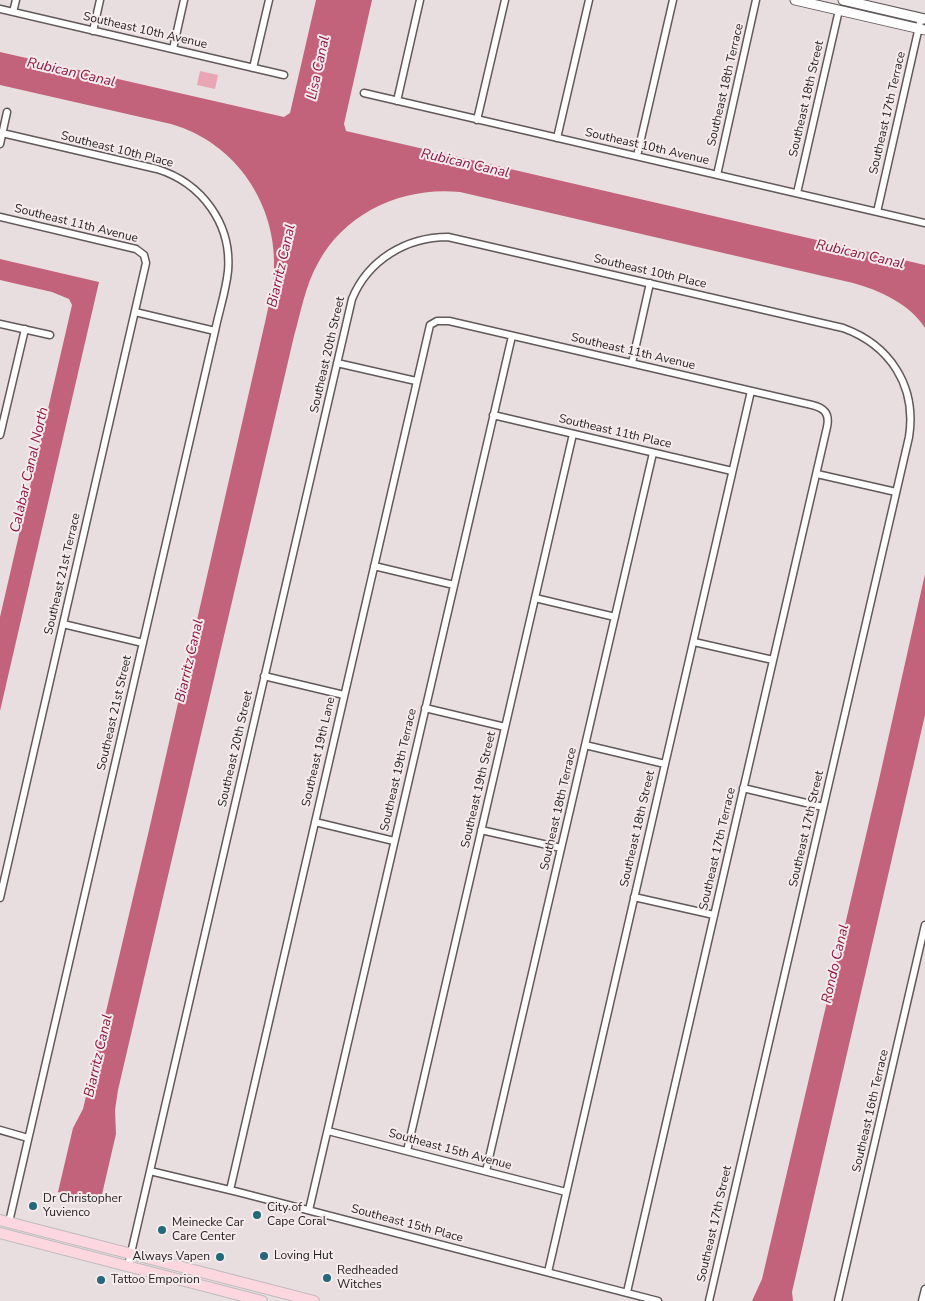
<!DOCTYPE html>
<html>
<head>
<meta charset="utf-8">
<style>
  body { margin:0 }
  canvas { display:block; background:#e8dedf }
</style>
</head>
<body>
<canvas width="925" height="1301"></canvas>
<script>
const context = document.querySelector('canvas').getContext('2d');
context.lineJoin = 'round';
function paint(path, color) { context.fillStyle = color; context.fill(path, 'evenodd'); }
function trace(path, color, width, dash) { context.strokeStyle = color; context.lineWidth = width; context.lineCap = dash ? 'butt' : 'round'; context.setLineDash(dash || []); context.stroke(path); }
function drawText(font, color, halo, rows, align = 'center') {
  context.font = font + ' "Nunito Sans",sans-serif'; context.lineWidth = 4; context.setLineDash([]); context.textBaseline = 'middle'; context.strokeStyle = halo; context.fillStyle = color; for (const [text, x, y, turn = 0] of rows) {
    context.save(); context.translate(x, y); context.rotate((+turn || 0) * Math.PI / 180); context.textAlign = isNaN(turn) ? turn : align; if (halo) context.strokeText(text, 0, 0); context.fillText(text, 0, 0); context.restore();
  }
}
const green = new Path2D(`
  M200 71 218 75 215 89 197 85Z`);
const water = new Path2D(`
  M316 0H372L344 124 346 131 925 265V328C910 304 879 290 853 283L460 192C404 186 345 212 318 263 305 286 301 312 294 336L118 1090 115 1110 116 1134 100 1203 58 1192 73 1128 83 1109 149 830 266 318C269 304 273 288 274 273 278 206 237 143 171 124L0 85V52L284 117 290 113Z
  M0 259 99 282 0 711V617L72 305 69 299 52 292 0 280Z
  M925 574V715L792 1292 793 1301H752L762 1279 878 784Z`);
const minor = new Path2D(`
  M0 9 284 75
  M13 12 16 0
  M93 31 100 0
  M173 49 184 0
  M253 68 269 0
  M364 93 925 223
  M397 101 420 0
  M477 120 505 0
  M2 133 157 169C202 183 232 224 228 271 226 291 219 311 215 331L9 1222
  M557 138 589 0
  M0 144 7 112
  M637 156 673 0
  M717 175 756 0
  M797 193 839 10
  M877 212 921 18
  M0 217 136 249 144 255 146 263 0 898
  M135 312 215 331
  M0 324 50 335
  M337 363 416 381
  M632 363 650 283
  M493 415 732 471
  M0 435 25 329
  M817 474 896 492
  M374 566 454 585
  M535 598 615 617
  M63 624 143 643
  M694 642 773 660
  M264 676 344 695
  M425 708 505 727
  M585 745 665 764
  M743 788 823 807
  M315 822 394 841
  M481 830 561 848
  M634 897 714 915
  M0 1130 28 1138
  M328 1131 566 1192
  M407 1151 573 434
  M150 1171 238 1192 658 1301
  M486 1171 653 453
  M230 1190 430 325 437 321H449L812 405C824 408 830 413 827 427L627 1292
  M309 1210 512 336
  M128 1266 352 299C368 260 406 237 448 237L843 328C890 345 917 386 909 437L709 1301
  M548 1272 751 391
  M838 1301 925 925
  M922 1301 925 1289`);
const secondary = new Path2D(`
  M795 0 925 30
  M843 0 925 19`);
const primary = new Path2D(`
  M0 1220 314 1301
  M0 1233 262 1301`);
const markers = [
  [33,1206,5,"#246979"],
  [257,1215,5,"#246979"],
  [162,1230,5,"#246979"],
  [264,1256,5,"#246979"],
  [220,1257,5,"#246979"],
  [327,1278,5,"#246979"],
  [101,1280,5,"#246979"]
];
const streetNames = [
  ["Southeast 10th Avenue",145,31,13],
  ["Southeast 18th Terrace",726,85,-77],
  ["Southeast 18th Street",807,99,-77],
  ["Southeast 17th Terrace",888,113,-77],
  ["Southeast 10th Avenue",647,147,13],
  ["Southeast 10th Place",117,150,14],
  ["Southeast 11th Avenue",76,224,14],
  ["Southeast 10th Place",650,272,13],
  ["Southeast 11th Avenue",633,352,13],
  ["Southeast 20th Street",328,355,-77],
  ["Southeast 11th Place",615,432,13],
  ["Southeast 21st Terrace",63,574,-77],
  ["Southeast 21st Street",115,713,-77],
  ["Southeast 20th Street",236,749,-77],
  ["Southeast 19th Lane",319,752,-77],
  ["Southeast 19th Terrace",399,770,-77],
  ["Southeast 19th Street",479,790,-77],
  ["Southeast 18th Terrace",559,809,-77],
  ["Southeast 18th Street",638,829,-77],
  ["Southeast 17th Street",807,829,-77],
  ["Southeast 17th Terrace",718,849,-77],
  ["Southeast 16th Terrace",871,1111,-77],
  ["Southeast 15th Avenue",450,1150,15],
  ["Southeast 15th Place",407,1224,15],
  ["Southeast 17th Street",715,1224,-77]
];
const poiNames = [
  ["Dr Christopher",43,1199],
  ["Yuvienco",43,1213],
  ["City of",267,1208],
  ["Cape Coral",267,1222],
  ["Meinecke Car",172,1223],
  ["Care Center",172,1237],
  ["Loving Hut",274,1256],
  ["Always Vapen",210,1257,"right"],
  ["Redheaded",337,1271],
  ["Witches",337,1285],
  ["Tattoo Emporion",111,1280]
];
const waterNames = [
  ["Lisa Canal",319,68,-78],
  ["Rubican Canal",71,73,13],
  ["Rubican Canal",465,164,13],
  ["Rubican Canal",860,255,13],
  ["Biarritz Canal",282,266,-77],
  ["Calabar Canal North",30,470,-77],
  ["Biarritz Canal",190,661,-77],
  ["Rondo Canal",836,964,-77],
  ["Biarritz Canal",99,1056,-77]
];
paint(green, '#e8a6b4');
paint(water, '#c3637b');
trace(minor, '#605859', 9);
trace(secondary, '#605859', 11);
trace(primary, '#bebcbd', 12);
trace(minor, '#fff', 6);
trace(secondary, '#fff', 9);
trace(primary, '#fdd7df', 10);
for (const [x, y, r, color] of markers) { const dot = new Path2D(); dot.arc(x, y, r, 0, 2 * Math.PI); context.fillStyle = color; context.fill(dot); trace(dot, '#f5ebed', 2); }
drawText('12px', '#252122', '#f5ebed', streetNames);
drawText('12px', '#252122', '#f5ebed', poiNames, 'left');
drawText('italic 14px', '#8e1742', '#f5ebed', waterNames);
</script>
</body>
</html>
